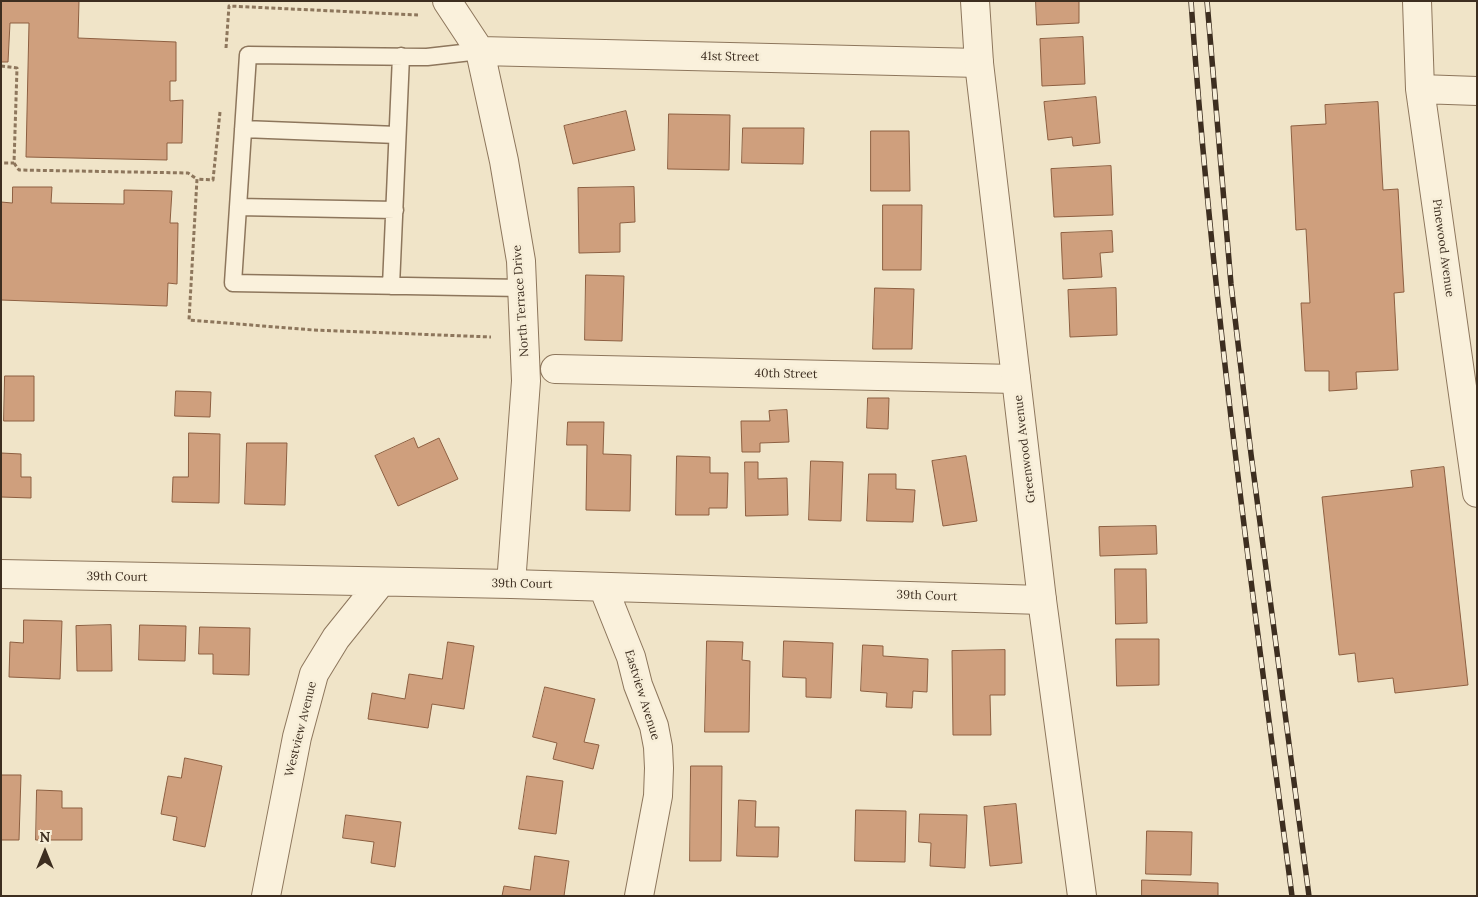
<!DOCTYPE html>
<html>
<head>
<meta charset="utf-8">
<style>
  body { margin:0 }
  #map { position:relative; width:1478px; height:897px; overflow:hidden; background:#f0e4c8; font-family:Lora,serif }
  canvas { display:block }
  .frame { position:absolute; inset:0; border:2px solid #3d2e20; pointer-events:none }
  .north { position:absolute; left:20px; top:827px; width:50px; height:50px; -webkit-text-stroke:4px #f7eed8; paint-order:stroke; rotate:0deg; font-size:14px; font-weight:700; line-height:20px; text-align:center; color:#3d2e20 }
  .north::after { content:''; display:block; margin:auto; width:18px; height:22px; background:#3d2e20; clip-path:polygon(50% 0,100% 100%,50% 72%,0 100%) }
</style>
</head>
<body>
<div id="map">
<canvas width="1478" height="897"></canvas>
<div class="frame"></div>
<div class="north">N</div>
</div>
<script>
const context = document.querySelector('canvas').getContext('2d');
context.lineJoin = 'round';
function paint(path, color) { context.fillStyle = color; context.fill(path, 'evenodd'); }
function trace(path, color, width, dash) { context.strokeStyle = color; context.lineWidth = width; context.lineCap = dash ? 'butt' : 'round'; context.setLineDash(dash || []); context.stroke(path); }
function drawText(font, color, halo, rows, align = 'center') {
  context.font = font + ' Lora,serif'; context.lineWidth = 5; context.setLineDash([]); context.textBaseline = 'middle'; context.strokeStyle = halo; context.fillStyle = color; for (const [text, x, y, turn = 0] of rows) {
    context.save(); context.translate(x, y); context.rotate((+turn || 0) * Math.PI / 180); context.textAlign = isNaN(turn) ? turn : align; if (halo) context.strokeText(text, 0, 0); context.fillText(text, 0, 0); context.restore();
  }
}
const building = new Path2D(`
  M1 1H79L78 38 176 42V81H170V101L183 100 182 143H167V160L26 157 29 23H10L8 62H1Z
  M1036 1H1079V23L1037 25Z
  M1083 37 1085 84 1042 86 1040 39Z
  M1096 97 1100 143 1073 146 1072 137 1048 140 1044 102Z
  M1378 102 1383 190 1398 189 1404 292 1394 293 1398 370 1356 372 1357 389 1329 391V371H1305L1301 303H1310L1306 229 1296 230 1291 126 1326 124 1325 105Z
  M626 111 635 150 573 164 564 126Z
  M669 114 730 115 729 170 668 169Z
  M743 128H804L803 164 742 163Z
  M871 131H909L910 191H871Z
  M1111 166 1113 215 1054 217 1051 169Z
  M13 187H52L51 203 124 204V190L172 191 170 223H178L177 284 168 283 167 306 1 300V202L12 203Z
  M634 187 635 222 620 223V252L579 253 578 188Z
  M883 205H922L921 270H883Z
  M1112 231 1113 252 1100 253 1102 277 1063 279 1061 233Z
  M586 275 624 276 622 341 585 340Z
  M875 288 914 289 912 349H873Z
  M1116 288 1117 335 1070 337 1068 290Z
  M5 376H34V421H4Z
  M176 391 211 392 210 417 175 416Z
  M868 398H889L888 429 867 428Z
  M787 410 789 442 760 443V452H742L741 421H770L769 411Z
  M568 422H604L603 454 631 455 630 511 586 510 587 445H567Z
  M189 433 220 434 219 503 172 502 173 477H188Z
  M414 438 418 448 439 438 458 479 398 506 375 456Z
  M247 443H287L285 505 245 504Z
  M1 453 21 454V477H31V498L1 497Z
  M677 456 710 457V473H728L727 508H709V515H676Z
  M966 456 977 521 943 526 932 461Z
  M811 461 843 462 841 521 809 520Z
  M745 462H758V479L787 478 788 515 746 516Z
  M1444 467 1468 685 1395 693 1393 678 1358 682 1355 653 1339 655 1322 497 1413 487 1411 471Z
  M869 474H896V489L915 490 913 522 867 521Z
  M1156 526 1157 554 1100 556 1099 527Z
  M1115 569H1146L1147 623 1116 624Z
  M24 620 62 621 60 679 9 677 10 642 23 643Z
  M111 625 112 671H77L76 626Z
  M140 625 186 626 185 661 139 660Z
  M200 627 250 628 249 675 213 674V654H199Z
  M1116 639H1159V685L1117 686Z
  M707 641 743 642 742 660 750 661 749 732H705Z
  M784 641 833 643 831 698 806 697V678L783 677Z
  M448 642 474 646 464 709 432 704 428 728 368 719 372 693 405 699 409 674 442 679Z
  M863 645 883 646V656L928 659 927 692 913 691 912 708 886 707 887 693 861 691Z
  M1005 650V695H990L991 735H953L952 651Z
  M545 687 595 699 584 742 599 745 593 769 553 759 557 743 533 737Z
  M185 758 222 766 205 847 173 840 177 817 161 814 168 776 181 778Z
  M691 766H722L721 861H690Z
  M1 775H21L19 840H1Z
  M527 776 563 781 556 834 519 829Z
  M37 790 62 791V808H82V840H36Z
  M739 800 756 801 755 827H779L778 857 737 856Z
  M1016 804 1022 863 990 866 984 807Z
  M856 810 906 811 905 862 855 861Z
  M920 814 967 815 965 868 930 866 931 843 919 842Z
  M346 815 401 822 395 867 371 863 374 842 343 838Z
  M1147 831 1192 832 1191 875 1146 874Z
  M535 856 569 861 564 896H502L504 886 530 890Z
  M1142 880 1218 883V896H1142Z`);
const path = new Path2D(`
  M226 48 229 6 418 15
  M1 66 17 68 14 163H1
  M220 112 213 180 197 179 189 320 313 330 491 337
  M14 163 19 170 188 173 197 179`);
const service = new Path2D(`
  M480 51 427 57 248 55 233 283 522 288
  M243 129 397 135
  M238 207 395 210
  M391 286 401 56`);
const minor = new Path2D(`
  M447 1 480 51 504 161 521 261 526 381 511 584
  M1417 1 1420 89 1477 493
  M480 51 979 63
  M1420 89 1477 91
  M555 369 1016 379
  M1 574 511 584 1042 600
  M603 587 631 657 638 685 654 726 658 747 659 768 658 796 639 896
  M266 896 297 737 314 674 336 638 381 582`);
const tertiary = new Path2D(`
  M975 1 979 63 1042 600 1082 896`);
const rail = new Path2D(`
  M1191 1C1212 301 1253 598 1292 896
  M1207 1 1231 284 1251 454 1309 896`);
const streetNames = [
  ["41st Street",730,57,1],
  ["Pinewood Avenue",1443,248,82],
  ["North Terrace Drive",521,301,-94],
  ["40th Street",786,374,1],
  ["Greenwood Avenue",1025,449,-97],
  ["39th Court",117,577,1],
  ["39th Court",522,584,1],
  ["39th Court",927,596,2],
  ["Eastview Avenue",642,695,73],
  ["Westview Avenue",301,729,-76]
];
paint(building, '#cf9f7d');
trace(building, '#8d5f41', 1);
trace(service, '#8d765c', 19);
trace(minor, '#8d765c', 30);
trace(tertiary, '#8d765c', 30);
trace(path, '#8d765c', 3, [4, 2.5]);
trace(service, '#faf1dc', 16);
trace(minor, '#faf1dc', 28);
trace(tertiary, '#faf1dc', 28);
trace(rail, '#3d2e20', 5.5);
trace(rail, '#f7eed8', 4, [11]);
drawText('12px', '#3d2e20', '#f7eed8', streetNames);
</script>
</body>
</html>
